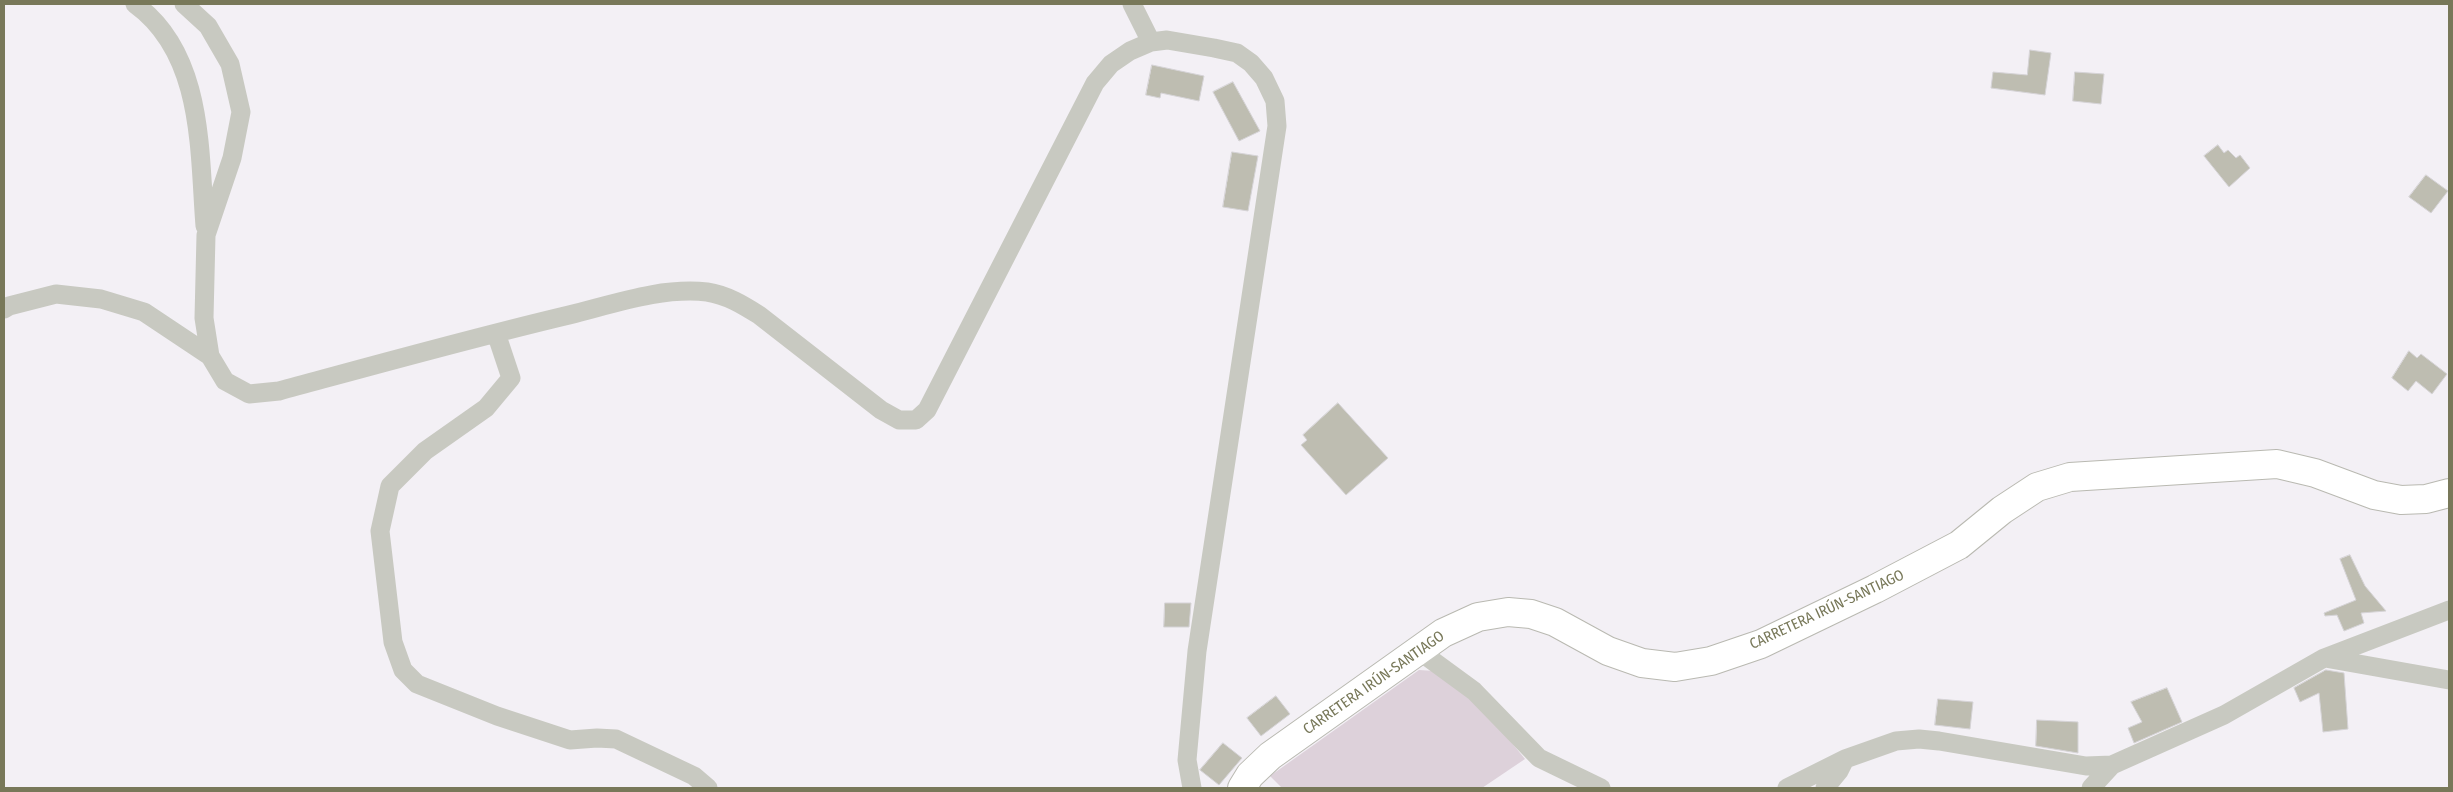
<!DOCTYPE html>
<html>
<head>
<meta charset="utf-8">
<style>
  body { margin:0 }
  #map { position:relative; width:2453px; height:792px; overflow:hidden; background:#f3f0f5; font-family:"Fira Sans Condensed",sans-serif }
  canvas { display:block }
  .frame { position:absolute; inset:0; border:5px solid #787859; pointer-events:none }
</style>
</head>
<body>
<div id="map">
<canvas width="2453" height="792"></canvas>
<div class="frame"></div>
</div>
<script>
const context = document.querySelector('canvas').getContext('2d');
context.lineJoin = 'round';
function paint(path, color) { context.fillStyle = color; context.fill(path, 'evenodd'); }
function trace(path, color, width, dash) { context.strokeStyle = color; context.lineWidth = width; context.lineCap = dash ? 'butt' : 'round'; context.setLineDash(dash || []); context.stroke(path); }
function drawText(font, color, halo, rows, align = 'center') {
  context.font = font + ' "Fira Sans Condensed",sans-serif'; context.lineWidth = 5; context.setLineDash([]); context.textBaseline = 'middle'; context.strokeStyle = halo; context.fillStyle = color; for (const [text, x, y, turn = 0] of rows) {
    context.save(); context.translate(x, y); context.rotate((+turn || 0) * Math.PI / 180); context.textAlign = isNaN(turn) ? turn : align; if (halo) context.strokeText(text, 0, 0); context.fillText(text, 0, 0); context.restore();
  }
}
const green = new Path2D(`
  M1419 670 1435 671 1480 704 1525 759 1482 788H1282L1270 776Z`);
const building = new Path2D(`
  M2030 50 2051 53 2045 95 1991 88 1993 72 2027 75Z
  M1152 65 1204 76 1199 101 1161 93 1160 98 1146 95Z
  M2075 72 2104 74 2101 104 2073 101Z
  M1233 82 1260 131 1239 141 1213 92Z
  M2218 145 2224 153 2228 150 2236 158 2240 155 2250 168 2229 187 2204 156Z
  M1232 152 1258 156 1248 211 1223 207Z
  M2426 175 2448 191 2431 213 2409 197Z
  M2409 351 2417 358 2421 354 2447 374 2432 394 2416 381 2408 391 2392 378Z
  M1338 403 1388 458 1346 495 1301 445 1307 440 1303 435Z
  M2350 555 2365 586 2386 611 2361 613 2364 623 2344 631 2337 615 2325 616 2324 613 2356 600 2340 559Z
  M1165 603H1191L1189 627H1164Z
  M2326 670 2344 673 2348 729 2323 732 2319 693 2300 702 2294 688Z
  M2167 688 2182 722 2134 743 2128 728 2142 722 2131 702Z
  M1276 696 1290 714 1261 736 1247 718Z
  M1938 699 1973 702 1970 729 1935 725Z
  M2037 720 2078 722V753L2036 746Z
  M1223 743 1242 758 1219 785 1200 770Z`);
const minor = new Path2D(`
  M135 4C204 54 199 151 205 226
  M184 4 208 26 230 64 241 112 232 158 206 235 204 318 210 356 225 381 249 394 279 391C375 365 472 338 569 315 614 304 661 287 707 292 727 295 743 305 759 315L881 410 899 420H916L927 410 1095 83 1111 64 1130 51 1151 42 1167 40 1214 48 1237 53 1251 63 1264 78 1275 101 1277 126 1197 651 1187 760 1192 788
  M1132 4 1151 42
  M4 309 9 306 56 294 101 299 144 312 210 356
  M496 333 511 378 486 408 425 451 390 486 380 531 393 642 403 670 417 684 497 716 570 740 597 738 616 739 694 776 708 788
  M1418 650 1474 691 1539 758 1601 788
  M2325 658 2449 680
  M1787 788 1845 759
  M1825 788 1839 771 1845 759 1896 741 1919 739 1939 741 2086 766 2112 765 2224 715 2324 658 2449 610
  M2091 788 2112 765`);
const trunk = new Path2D(`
  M1242 788 1250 775 1270 756 1443 633 1478 617 1508 612 1531 614 1555 622 1608 651 1642 663 1675 667 1711 661 1761 644 1875 589 1959 545 2002 510 2037 487 2070 477 2277 464 2315 473 2374 495 2401 500 2426 499 2449 493`);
const streetNames = [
  ["CARRETERA IRÚN-SANTIAGO",1827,610,-25],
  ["CARRETERA IRÚN-SANTIAGO",1374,683,-35]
];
paint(green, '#ddd1da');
paint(building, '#bebdb1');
trace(building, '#d5d3d6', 1);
trace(trunk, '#b9b9b1', 30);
trace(minor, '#c8c9c1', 19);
trace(trunk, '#fff', 28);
drawText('15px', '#787859', '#fff', streetNames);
</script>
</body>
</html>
